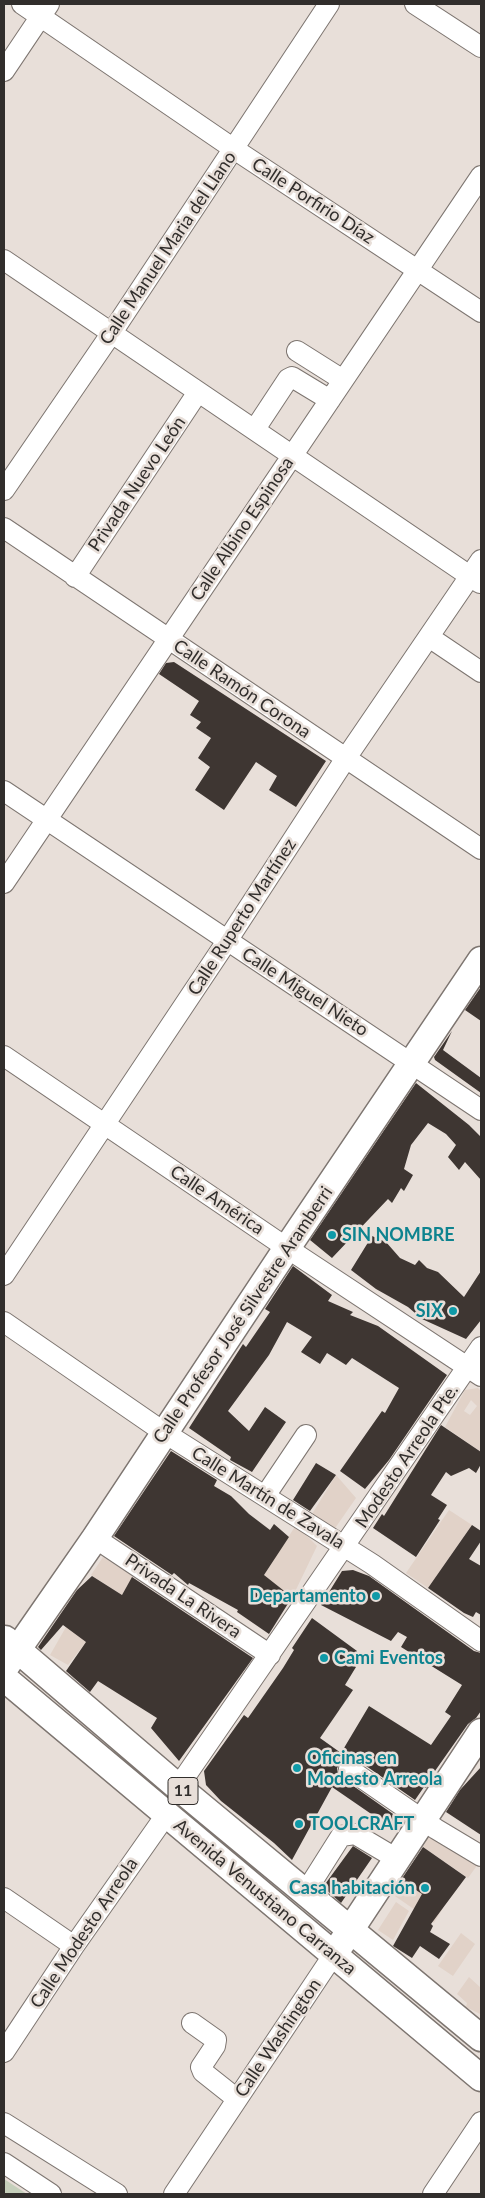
<!DOCTYPE html>
<html>
<head>
<meta charset="utf-8">
<style>
  body { margin:0 }
  #map { position:relative; width:485px; height:2198px; overflow:hidden; background:#e8dfd9; font-family:Lato,sans-serif }
  canvas { display:block }
  .frame { position:absolute; inset:0; border:5px solid #312e2c; pointer-events:none }
</style>
</head>
<body>
<div id="map">
<canvas width="485" height="2198"></canvas>
<div class="frame"></div>
</div>
<script>
const context = document.querySelector('canvas').getContext('2d');
context.lineJoin = 'round';
function paint(path, color) { context.fillStyle = color; context.fill(path, 'evenodd'); }
function trace(path, color, width, dash) { context.strokeStyle = color; context.lineWidth = width; context.lineCap = dash ? 'butt' : 'round'; context.setLineDash(dash || []); context.stroke(path); }
function drawText(font, color, halo, rows, align = 'center') {
  context.font = font + ' Lato,sans-serif'; context.lineWidth = 5; context.setLineDash([]); context.textBaseline = 'middle'; context.strokeStyle = halo; context.fillStyle = color; for (const [text, x, y, turn = 0] of rows) {
    context.save(); context.translate(x, y); context.rotate((+turn || 0) * Math.PI / 180); context.textAlign = isNaN(turn) ? turn : align; if (halo) context.strokeText(text, 0, 0); context.fillText(text, 0, 0); context.restore();
  }
}
const built = new Path2D(`
  M478 1388 481 1391V1452L445 1427 465 1390ZM471 1400 477 1406 470 1415 464 1411Z
  M336 1475 356 1498 331 1534 309 1519Z
  M449 1510 472 1525 428 1588 406 1573Z
  M296 1525 317 1546 292 1598 264 1575Z
  M103 1557 133 1576 122 1595 91 1575Z
  M66 1627 86 1642 68 1665 50 1655Z
  M435 1826 481 1860 468 1878 423 1847Z
  M400 1879 443 1908 434 1923 392 1894Z
  M396 1902 409 1911 393 1940 378 1930Z
  M461 1933 475 1944 453 1976 438 1966Z
  M469 1977 481 1988 480 2014 466 2007 467 2003 457 1994Z`);
const green = new Path2D(`
  M4 2179 27 2194H4Z`);
const building = new Path2D(`
  M174 662 326 761 296 807 269 790 277 776 256 762 224 810 195 790 210 767 198 758 211 738 196 728 201 722 190 715 199 701 159 674 166 663Z
  M481 987V1021L465 1010Z
  M452 1031 443 1050 481 1078V1093L435 1060 434 1057Z
  M416 1083 469 1125 481 1137V1180L465 1162 459 1170 454 1164 448 1157 456 1145 446 1134 428 1123 411 1145 404 1169 413 1175 404 1191 401 1188 392 1203 388 1199 332 1258 310 1240Z
  M372 1236 386 1242 400 1258 415 1265 419 1260 427 1268 438 1272 464 1297 481 1271V1320L466 1339 422 1319 408 1307 376 1289 351 1270Z
  M293 1266 332 1295 328 1301 353 1312 350 1315 378 1326 447 1375 389 1460 365 1489 340 1471 382 1411 385 1413 399 1388 352 1358 346 1365 327 1353 320 1364 301 1352 312 1337 287 1322 269 1355 228 1411 249 1431 265 1407 286 1422 252 1472 230 1460 231 1457 189 1428 243 1344 246 1347 270 1312 265 1309Z
  M441 1425 481 1452V1464L476 1473 469 1468 451 1476 446 1472 431 1495 447 1505 438 1519 440 1520 416 1557 373 1528 382 1514 384 1516Z
  M171 1451 217 1480 214 1486 231 1496 249 1514 270 1530 274 1524 289 1537 264 1575 288 1594 285 1599 289 1602 269 1634 237 1612 238 1610 189 1583 188 1585 174 1573 172 1575 114 1536Z
  M316 1463 336 1475 310 1511 293 1500Z
  M472 1525 481 1531V1541L469 1559 481 1566V1615L476 1612 473 1617 464 1613 428 1588Z
  M353 1570 369 1576 474 1651 481 1653V1711L476 1718 468 1724 435 1771 434 1770 426 1788 424 1787 415 1800 356 1759 349 1757 344 1759 337 1768 338 1774 342 1778 403 1821 396 1831 332 1787 292 1860 274 1843 221 1801 206 1785 204 1771 244 1715 248 1718 283 1668 294 1650 292 1648 312 1618 357 1651 352 1664 356 1667 345 1685 353 1690 320 1738 341 1753 369 1706 431 1745 451 1716 445 1712 462 1685 401 1647 407 1637 398 1632 391 1641 321 1605 342 1571Z
  M92 1576 122 1595 132 1577 253 1658 179 1761 151 1728 157 1718 98 1681 90 1692 66 1671 86 1642 63 1625 41 1650 38 1647 77 1590Z
  M481 1767V1835L446 1812 460 1790Z
  M353 1846 372 1858 341 1903 323 1887Z
  M423 1847 466 1877 431 1924 433 1926 430 1932 450 1944 439 1959 420 1946 412 1958 393 1946 422 1894 401 1880Z`);
const minor = new Path2D(`
  M22 4 234 149 481 312
  M415 4 481 47
  M4 71 49 4
  M4 260 480 583
  M297 351 343 380
  M255 429 288 379 292 377 330 400
  M4 490 111 334 329 4
  M4 528 481 849
  M75 577 198 392
  M429 637 481 672
  M4 791 481 1110
  M4 883 481 176
  M4 1056 287 1248 481 1376
  M4 1275 227 941 346 758 481 560
  M4 1322 165 1433 372 1564 481 1641
  M265 1496 306 1435
  M95 1538 270 1655
  M349 1769 436 1829 481 1856
  M178 1787 481 1347
  M305 1893 341 1836 355 1834 397 1859
  M4 1898 74 1946
  M192 2023 216 2040 215 2046 201 2067 203 2072 237 2099
  M4 2052 74 1946 166 1815
  M4 2123 117 2194
  M4 2163 51 2194
  M174 2194 334 1954
  M433 2194 481 2122`);
const major = new Path2D(`
  M5 1639 178 1787 481 2038
  M4 1669 95 1538 287 1248 481 960
  M4 1678 481 2078
  M341 1944 481 1732`);
const markers = [
  [332,1235,5,"#0f9aa8"],
  [453,1311,5,"#0f9aa8"],
  [376,1596,5,"#0f9aa8"],
  [324,1658,5,"#0f9aa8"],
  [297,1768,5,"#0f9aa8"],
  [299,1824,5,"#0f9aa8"],
  [425,1888,5,"#0f9aa8"]
];
const shields = [
  [183,1791,30]
];
const shieldNames = [
  ["11",183,1791]
];
const streetNames = [
  ["Calle Porfirio Díaz",313,201,33],
  ["Calle Manuel Maria del Llano",168,248,-56],
  ["Privada Nuevo León",137,484,-56],
  ["Calle Albino Espinosa",242,529,-56],
  ["Calle Ramón Corona",242,689,34],
  ["Calle Ruperto Martínez",242,917,-57],
  ["Calle Miguel Nieto",305,992,33],
  ["Calle América",217,1200,34],
  ["Calle Profesor José Silvestre Aramberri",243,1315,-56],
  ["Modesto Arreola Pte.",407,1456,-56],
  ["Calle Martín de Zavala",268,1498,32],
  ["Privada La Rivera",183,1596,34],
  ["Avenida Venustiano Carranza",265,1897,40],
  ["Calle Modesto Arreola",84,1933,-56],
  ["Calle Washington",278,2038,-56]
];
const cultureNames = [
  ["SIN NOMBRE",342,1235],
  ["SIX",443,1311,"right"],
  ["Departamento",366,1596,"right"],
  ["Cami Eventos",334,1658],
  ["Oficinas en",307,1758],
  ["Modesto Arreola",307,1779],
  ["TOOLCRAFT",309,1824],
  ["Casa habitación",415,1888,"right"]
];
paint(built, '#e1d2c8');
paint(green, '#c5cfbb');
paint(building, '#3e3632');
trace(minor, '#7d7570', 22);
trace(major, '#7d7570', 29);
trace(minor, '#fff', 20);
trace(major, '#fff', 26);
for (const [x, y, r, color] of markers) { const dot = new Path2D(); dot.arc(x, y, r, 0, 2 * Math.PI); context.fillStyle = color; context.fill(dot); trace(dot, '#e8dfd9', 2); }
for (const [x, y, w] of shields) { const box = new Path2D(); box.roundRect(x - w / 2, y - 13.5, w, 27, 4); context.fillStyle = '#e8dfd9'; context.fill(box); trace(box, '#312e2c', 1); }
drawText('bold 16px', '#312e2c', null, shieldNames);
drawText('18px', '#312e2c', '#e8dfd9', streetNames);
drawText('bold 18px', '#0d838f', '#e8dfd9', cultureNames, 'left');
</script>
</body>
</html>
